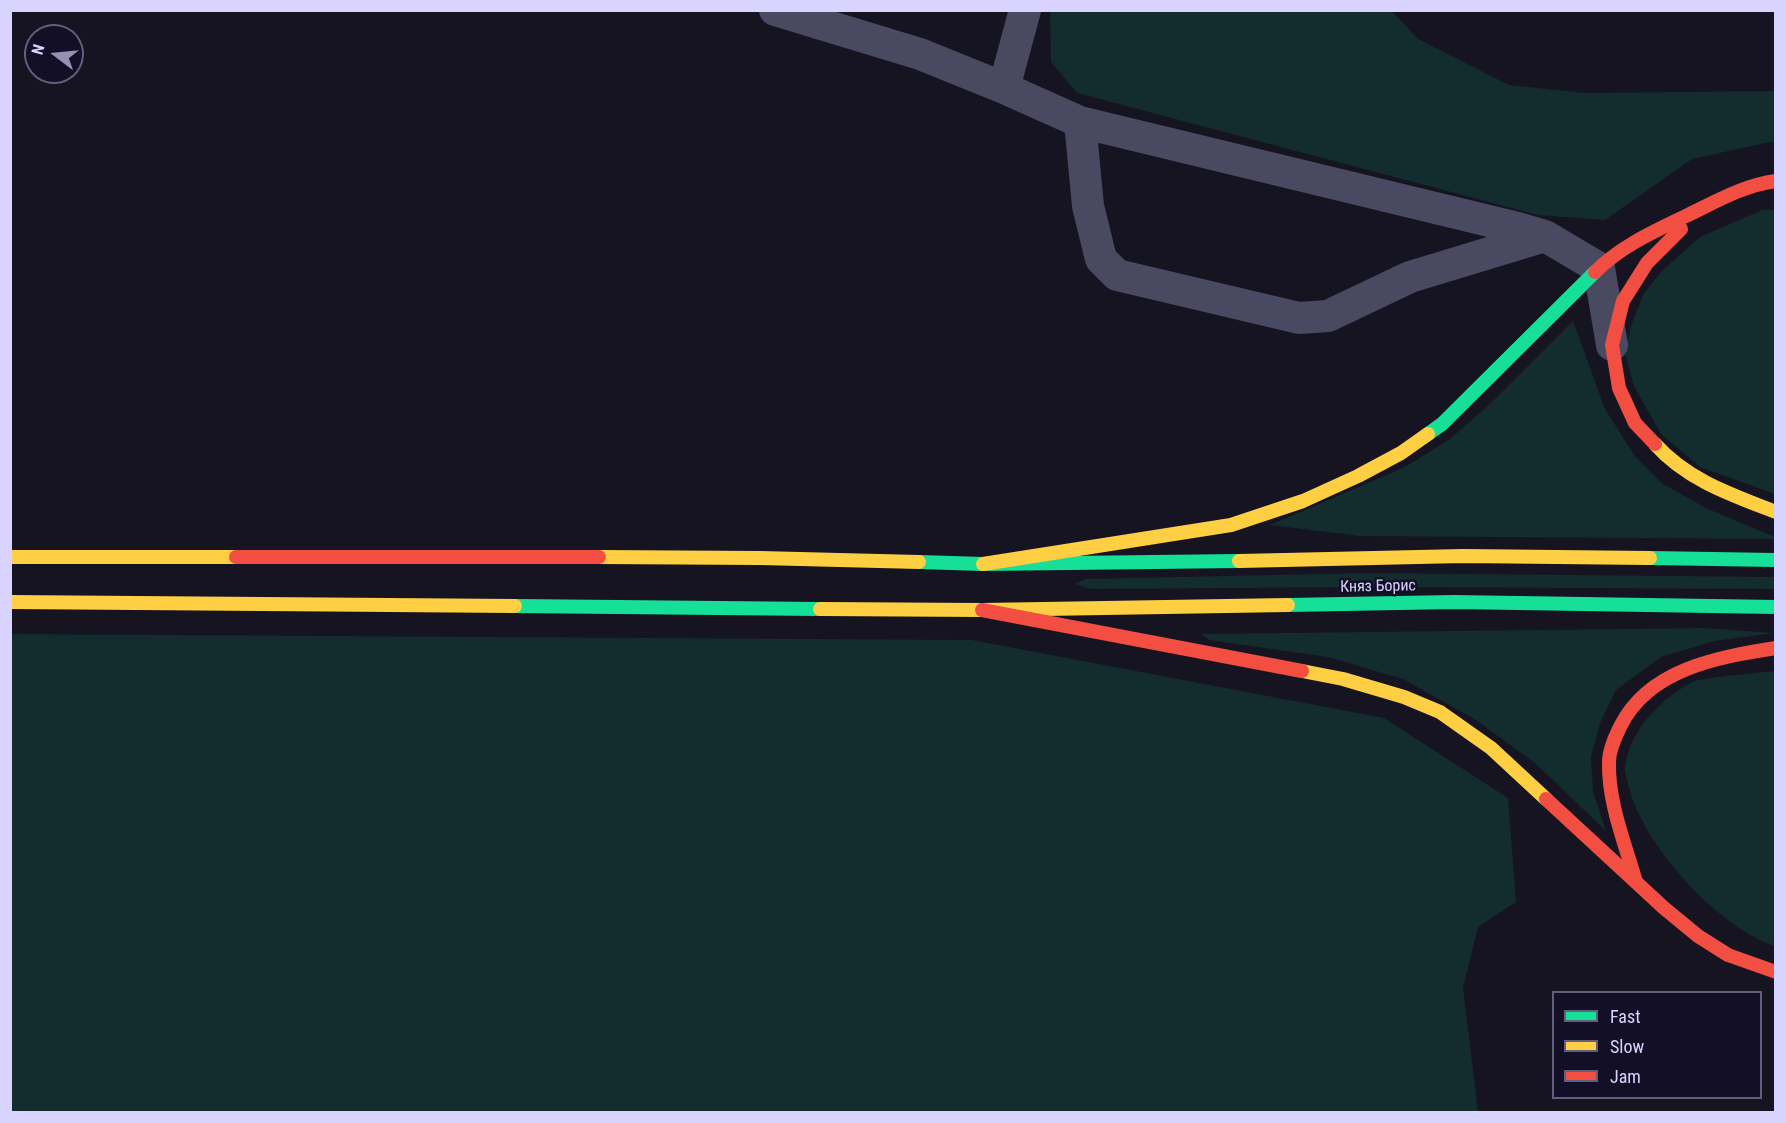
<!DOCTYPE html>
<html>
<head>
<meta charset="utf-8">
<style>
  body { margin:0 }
  #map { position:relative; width:1786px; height:1123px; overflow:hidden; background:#161421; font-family:"Roboto Condensed",sans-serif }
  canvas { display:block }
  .frame { position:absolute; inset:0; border:12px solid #d9d4ff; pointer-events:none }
  .legend { position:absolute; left:1552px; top:991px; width:210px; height:108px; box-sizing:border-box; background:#130f26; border:2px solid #625e7d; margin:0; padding:8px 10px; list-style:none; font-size:18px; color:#d9d4ff }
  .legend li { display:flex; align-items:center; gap:12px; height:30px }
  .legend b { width:30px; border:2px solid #625e7d }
  .north { position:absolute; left:24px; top:24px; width:60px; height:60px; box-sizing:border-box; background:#130f26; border:2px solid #625e7d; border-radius:50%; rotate:286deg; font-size:16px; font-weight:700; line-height:24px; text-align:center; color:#d9d4ff }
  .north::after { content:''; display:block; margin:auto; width:21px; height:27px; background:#9591b1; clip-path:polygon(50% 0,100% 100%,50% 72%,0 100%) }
</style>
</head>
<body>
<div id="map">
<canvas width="1786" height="1123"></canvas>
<div class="frame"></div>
<ul class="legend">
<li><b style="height:8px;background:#16e098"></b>Fast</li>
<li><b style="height:8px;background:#ffcf43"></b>Slow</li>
<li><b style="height:8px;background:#f24e42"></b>Jam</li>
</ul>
<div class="north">N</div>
</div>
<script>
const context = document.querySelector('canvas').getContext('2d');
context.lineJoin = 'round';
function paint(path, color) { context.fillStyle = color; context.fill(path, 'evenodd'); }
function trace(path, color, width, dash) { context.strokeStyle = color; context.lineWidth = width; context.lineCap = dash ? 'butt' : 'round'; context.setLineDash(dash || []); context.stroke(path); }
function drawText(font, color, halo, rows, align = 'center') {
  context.font = font + ' "Roboto Condensed",sans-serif'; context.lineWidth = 5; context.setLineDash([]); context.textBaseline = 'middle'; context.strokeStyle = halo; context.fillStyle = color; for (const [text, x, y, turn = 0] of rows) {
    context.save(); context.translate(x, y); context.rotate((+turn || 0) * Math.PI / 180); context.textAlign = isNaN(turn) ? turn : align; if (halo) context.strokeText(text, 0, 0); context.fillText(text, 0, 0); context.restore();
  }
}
const green = new Path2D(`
  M1050 11H1392L1418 39 1509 85 1585 93 1775 91V141L1692 159 1605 220 1538 215 1077 93 1051 62Z
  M1762 210H1775V494L1700 467 1661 434 1634 386 1625 354 1631 326 1644 293 1662 271 1700 237Z
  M1573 321 1605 409 1635 456 1663 484 1708 509 1775 537 1776 539 1360 536 1270 525 1405 467 1450 439 1492 402Z
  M1367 573 1776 577 1775 589 1380 587 1090 589 1075 584 1085 579Z
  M1705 628 1774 633 1715 641 1661 657 1616 690 1600 723 1591 757 1593 792 1606 831 1535 763 1476 720 1403 679 1328 657 1209 640 1201 634Z
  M11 634 972 640 1384 718 1508 798 1516 902 1478 927 1463 988 1478 1112H11Z
  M1775 671V946C1717 927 1641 843 1628 784 1627 778 1624 772 1625 766 1631 729 1659 701 1690 683 1701 677 1759 673 1775 671Z`);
const street = new Path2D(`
  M775 10 920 54 1004 88 1080 122 1518 228 1545 236
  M1004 88 1025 10
  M1080 122 1088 206 1101 259 1117 275 1299 318 1328 316 1410 277 1545 236 1599 268 1612 345`);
const fast = new Path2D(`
  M1428 434 1442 424 1595 272
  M1650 558 1776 560
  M919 562 983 564 1239 561
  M1288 605 1454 602 1776 607
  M515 606 820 609`);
const slow = new Path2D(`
  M1655 444C1687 480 1732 495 1776 512
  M10 557H236
  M599 557 760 558 919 562
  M1239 561 1463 556 1650 558
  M983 564 1231 525 1303 501 1358 476 1401 453 1428 434
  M10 602 515 606
  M820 609 982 610 1288 605
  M1302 671 1343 679 1404 697 1440 712 1491 748 1546 799`);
const jam = new Path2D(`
  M1595 272C1621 246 1653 232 1686 216 1715 202 1744 185 1776 181
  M1655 444 1635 423 1619 388 1612 345 1623 301 1647 263 1681 229
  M236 557H599
  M982 610 1302 671
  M1546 799 1664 908 1698 936 1728 955 1776 972
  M1636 882C1625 843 1608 803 1609 762 1609 750 1615 737 1620 727 1648 669 1718 657 1776 648`);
const streetNames = [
  ["Княз Борис",1378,587,-1]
];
paint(green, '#132c2d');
trace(street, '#4a4962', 32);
trace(fast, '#16e098', 14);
trace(slow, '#ffcf43', 14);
trace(jam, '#f24e42', 14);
drawText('16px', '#d9d4ff', '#130f26', streetNames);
</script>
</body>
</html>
